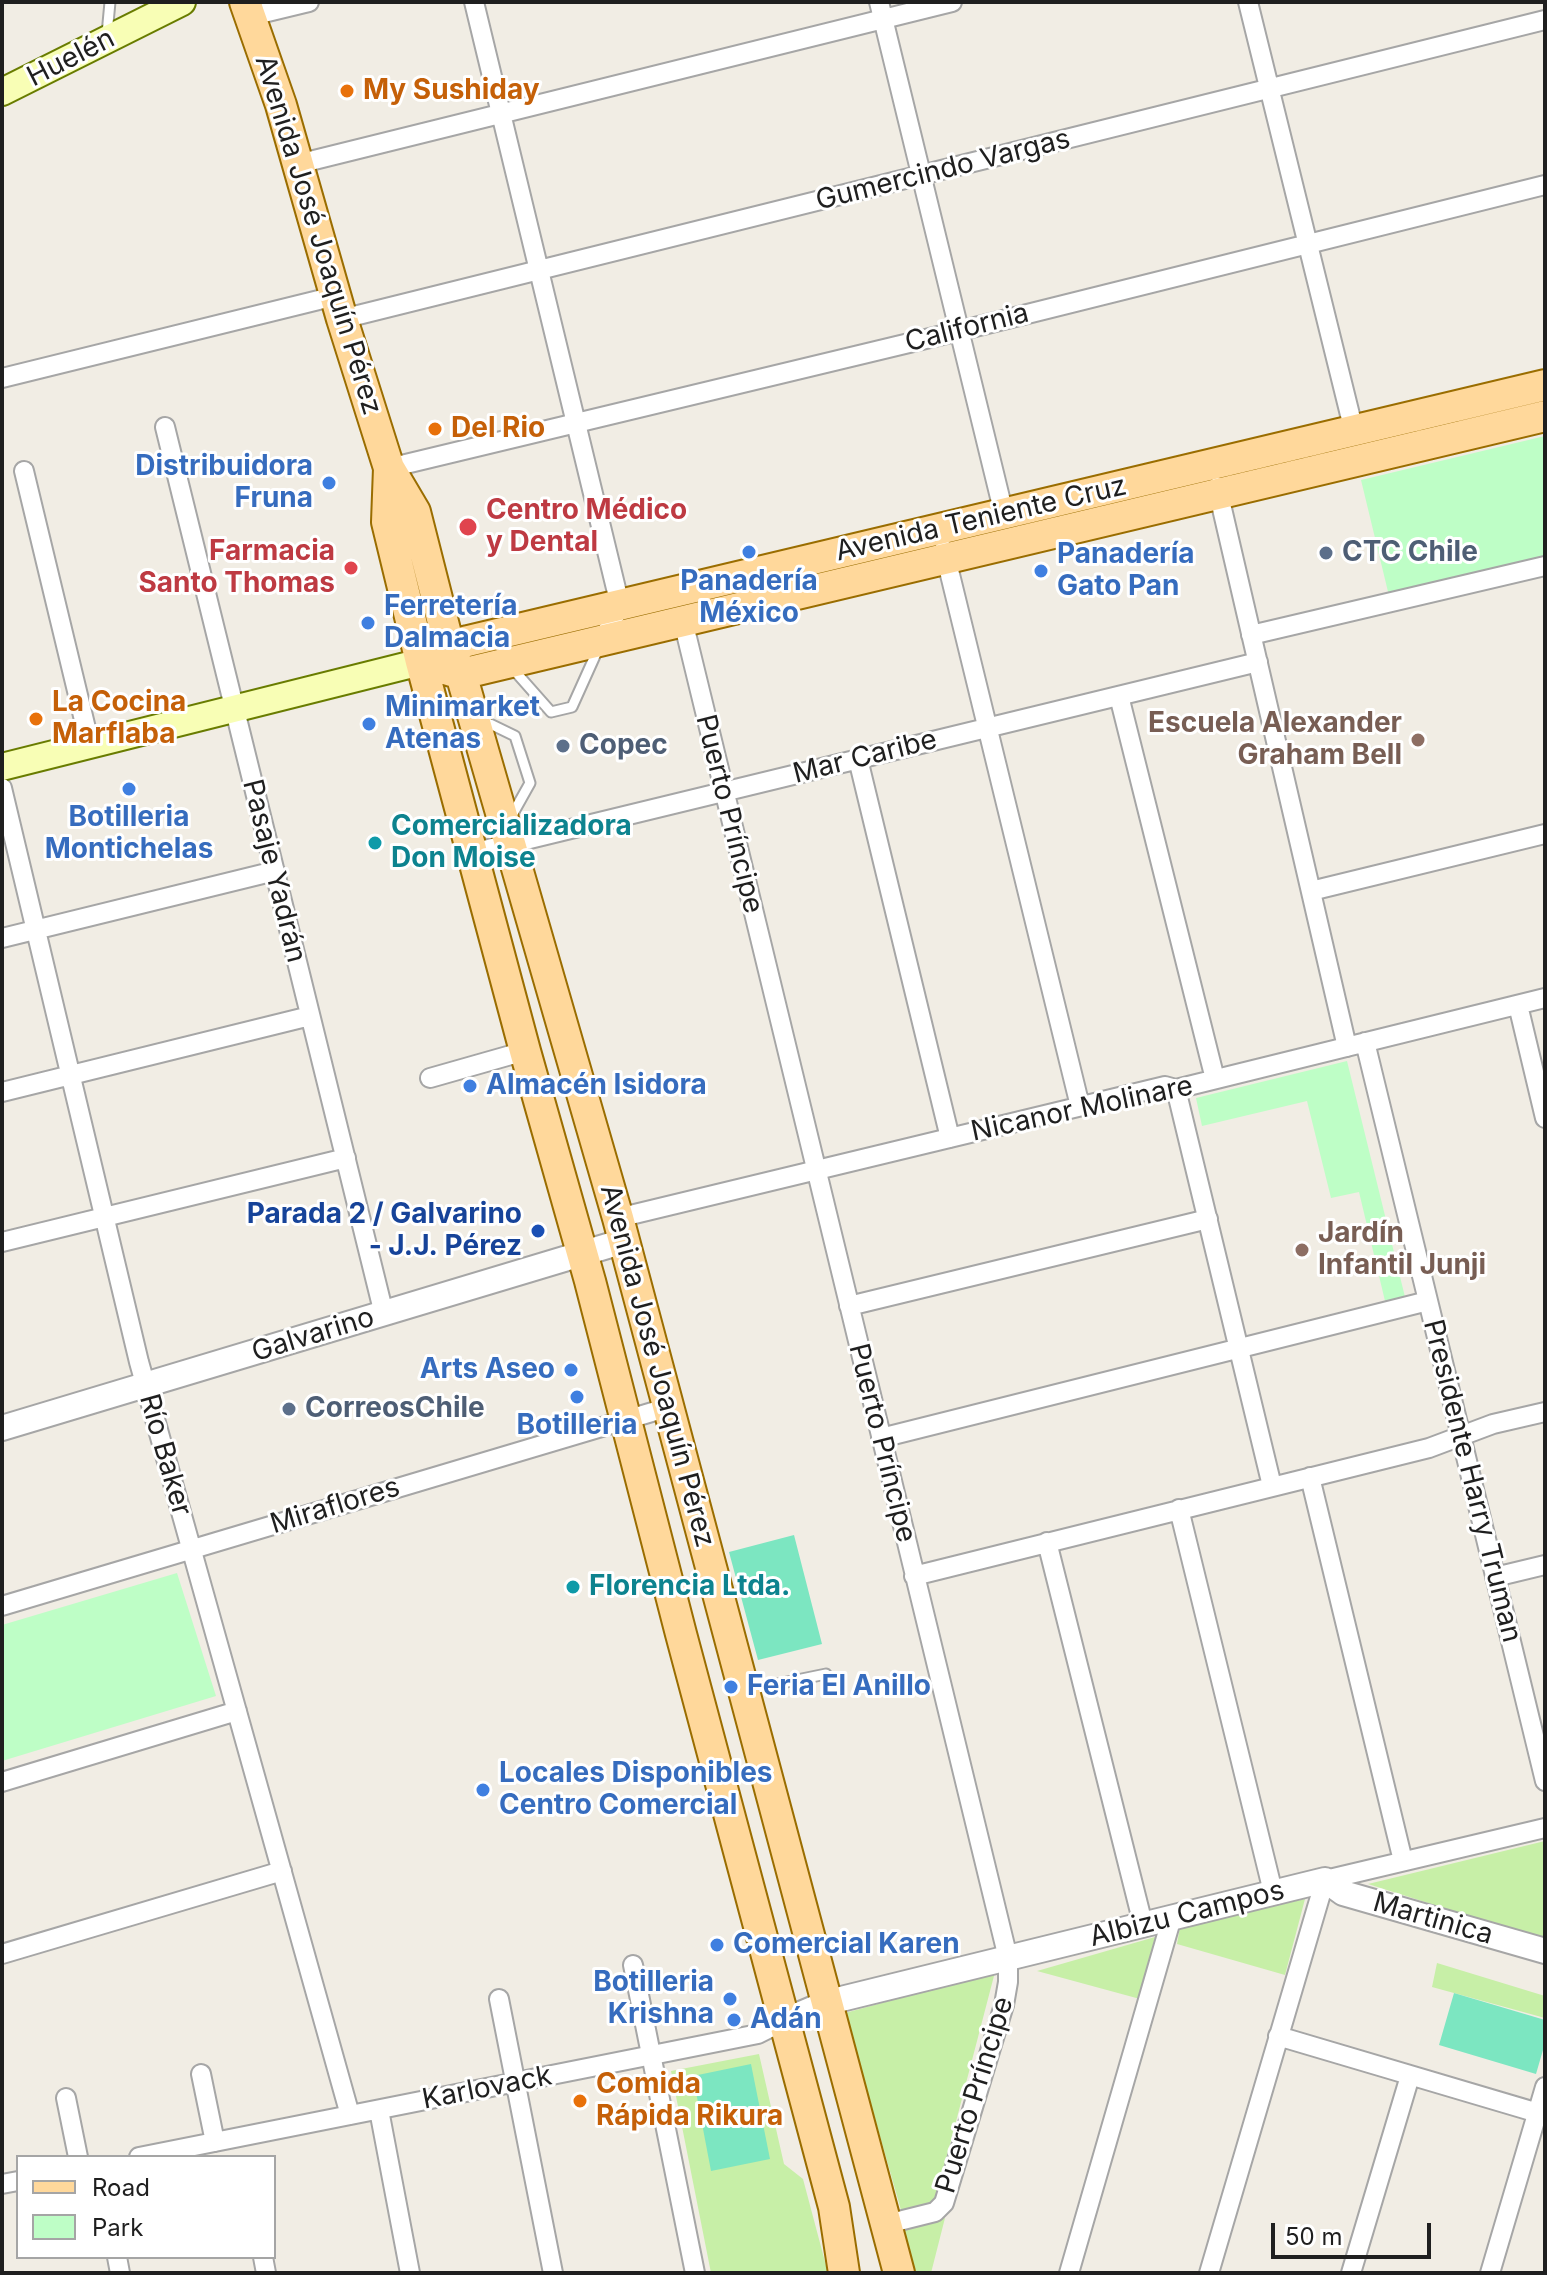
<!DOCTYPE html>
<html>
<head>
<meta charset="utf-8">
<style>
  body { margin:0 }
  #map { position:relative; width:1547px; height:2275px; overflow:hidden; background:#f1ede4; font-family:Inter,sans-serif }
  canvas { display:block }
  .frame { position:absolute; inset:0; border:4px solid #1f1f1f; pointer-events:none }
  .legend { position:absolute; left:16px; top:2155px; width:260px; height:104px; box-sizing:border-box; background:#fff; border:2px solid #a5a5a5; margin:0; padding:10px 14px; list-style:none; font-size:24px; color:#1f1f1f }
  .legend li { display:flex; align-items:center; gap:16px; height:40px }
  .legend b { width:40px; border:2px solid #a5a5a5 }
  .scale { position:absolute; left:1271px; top:2223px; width:160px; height:36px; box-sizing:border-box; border:4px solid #1f1f1f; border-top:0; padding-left:10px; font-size:24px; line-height:28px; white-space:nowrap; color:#1f1f1f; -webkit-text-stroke:6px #fff; paint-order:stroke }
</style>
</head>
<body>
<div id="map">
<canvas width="1547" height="2275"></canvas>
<div class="frame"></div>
<ul class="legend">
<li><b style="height:10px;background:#ffd89b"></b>Road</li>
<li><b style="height:22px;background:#befec6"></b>Park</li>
</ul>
<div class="scale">50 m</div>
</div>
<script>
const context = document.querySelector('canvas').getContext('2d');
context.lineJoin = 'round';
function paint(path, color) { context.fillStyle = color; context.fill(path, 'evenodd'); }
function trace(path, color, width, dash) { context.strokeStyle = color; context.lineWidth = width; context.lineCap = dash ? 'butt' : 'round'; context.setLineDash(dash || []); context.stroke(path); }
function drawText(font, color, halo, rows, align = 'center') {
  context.font = font + ' Inter,sans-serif'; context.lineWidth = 6; context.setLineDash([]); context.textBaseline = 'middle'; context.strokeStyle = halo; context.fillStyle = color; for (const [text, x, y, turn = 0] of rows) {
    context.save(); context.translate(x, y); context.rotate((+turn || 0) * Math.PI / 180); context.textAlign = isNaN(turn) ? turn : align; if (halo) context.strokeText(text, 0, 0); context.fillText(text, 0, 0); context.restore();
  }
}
const grass = new Path2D(`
  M1545 1841V1940L1368 1884Z
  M1305 1899 1285 1975 1177 1944 1180 1927Z
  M1155 1937 1140 1999 1037 1971Z
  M1437 1963 1545 1996V2018L1432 1987Z
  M995 1972 935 2202 901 2210 845 2013Z
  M759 2054 784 2164 803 2179 828 2273H711L671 2071Z
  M945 2218 931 2273H916L901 2229Z`);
const park = new Path2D(`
  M1545 436V564L1390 600 1361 480Z
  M1347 1061 1405 1297 1385 1301 1359 1192 1331 1198 1307 1101 1202 1126 1196 1098Z
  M177 1573 216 1696 2 1761V1625Z`);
const pitch = new Path2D(`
  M794 1535 822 1644 758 1660 729 1552Z
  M1454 1993 1545 2020V2043L1536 2074 1439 2045Z
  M751 2064 770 2159 711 2171 693 2076Z`);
const service = new Path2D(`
  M107 34 110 2
  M513 669 551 712 572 707 599 647
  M482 720 515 736 530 783 511 817
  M748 1690 826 1674`);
const minor = new Path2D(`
  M474 2 620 605 603 640
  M879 2 1004 514
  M1248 2 1354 431
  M251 16 309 2
  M298 164 952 2
  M342 319 1545 20
  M2 378 335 296
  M165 427 384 1314
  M389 468 959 331 1545 185
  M24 471 90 745
  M1217 487 1347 1047
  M944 550 1080 1106
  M683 621 1008 1958V1982L1004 2005 944 2203 935 2212 887 2224
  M1251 635 1545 566
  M1119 696 1215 1079
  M858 759 950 1138
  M2 788 139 1362 350 2115
  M472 853 1258 662
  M1311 891 1545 834
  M2 938 275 871
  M1518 1005 1545 1118
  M1365 1042 1545 1781
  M430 1078 525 1051
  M1176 1089 1272 1486
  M2 1092 310 1016
  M618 1218 1165 1086 1176 1089 1545 998
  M2 1242 346 1158
  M849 1306 1208 1219
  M881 1438 1428 1301
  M1310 1477 1403 1861
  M1179 1509 1273 1892
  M1047 1542 1143 1924
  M914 1576 1429 1448 1493 1424 1545 1412
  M1495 1577 1545 1565
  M2 1606 669 1407
  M2 1782 237 1711
  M2 1954 282 1871
  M633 1965 695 2273
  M499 1999 553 2273
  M1278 2036 1545 2115
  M201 2074 215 2142
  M66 2098 78 2157
  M379 2110 410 2273
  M139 2157 758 2034 784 2021
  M2 2184 18 2181
  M117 2257 120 2273
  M263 2257 266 2273
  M1069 2273 1172 1917
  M1209 2273 1325 1880 1545 1828
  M1351 2273 1410 2076
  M1490 2273 1545 2087`);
const tertiary = new Path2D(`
  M2 1428 624 1241
  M784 2021 829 2002 1325 1880 1343 1893 1545 1951`);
const secondary = new Path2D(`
  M2 92 182 2
  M2 767 421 662`);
const primary = new Path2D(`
  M245 2 281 105 342 319 389 468 415 512 449 646 461 674 618 1218 899 2273
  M389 468 387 522 421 662 525 1051 590 1281 681 1634 834 2207 844 2273
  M433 655 449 646 468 641 1545 385
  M442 668 461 674 1545 416`);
const markers = [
  [347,91,8,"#e8710a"],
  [435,429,8,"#e8710a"],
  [329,483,8,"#3f7fe0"],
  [468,527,10,"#e0444e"],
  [749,552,8,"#3f7fe0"],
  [1326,553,8,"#5c6f8a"],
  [351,568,8,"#e0444e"],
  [1041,571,8,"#3f7fe0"],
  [368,623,8,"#3f7fe0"],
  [36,719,8,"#e8710a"],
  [369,724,8,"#3f7fe0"],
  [1418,740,8,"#8d6e63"],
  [563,746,8,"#5c6f8a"],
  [129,789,8,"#3f7fe0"],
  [375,843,8,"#0f9aa8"],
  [470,1086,8,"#3f7fe0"],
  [538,1231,8,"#1a4fb4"],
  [1302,1250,8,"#8d6e63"],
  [571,1370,8,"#3f7fe0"],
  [577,1397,8,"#3f7fe0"],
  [289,1409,8,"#5c6f8a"],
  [573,1587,8,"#0f9aa8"],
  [731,1687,8,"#3f7fe0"],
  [483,1790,8,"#3f7fe0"],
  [717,1945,8,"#3f7fe0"],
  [730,1999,8,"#3f7fe0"],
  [734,2020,8,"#3f7fe0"],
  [580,2101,8,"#e8710a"]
];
const streetNames = [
  ["Huelén",71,58,-27],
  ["Gumercindo Vargas",943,170,-14],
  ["Avenida José Joaquín Pérez",318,235,73],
  ["California",967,328,-14],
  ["Avenida Teniente Cruz",981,519,-13],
  ["Mar Caribe",865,757,-14],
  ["Puerto Príncipe",729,814,76],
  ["Pasaje Yadrán",274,871,76],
  ["Nicanor Molinare",1082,1109,-12],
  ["Galvarino",313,1335,-17],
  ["Avenida José Joaquín Pérez",657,1366,75],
  ["Puerto Príncipe",882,1443,76],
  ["Río Baker",165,1455,74],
  ["Presidente Harry Truman",1472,1481,76],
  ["Miraflores",335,1506,-17],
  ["Albizu Campos",1187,1914,-14],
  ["Martinica",1433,1919,16],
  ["Karlovack",487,2088,-11],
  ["Puerto Príncipe",975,2095,-73]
];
const foodNames = [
  ["My Sushiday",363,91],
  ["Del Rio",451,429],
  ["La Cocina",52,703],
  ["Marflaba",52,735],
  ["Comida",596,2085],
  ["Rápida Rikura",596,2117]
];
const shopNames = [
  ["Distribuidora",313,467,"right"],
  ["Fruna",313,499,"right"],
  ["Panadería",1057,555],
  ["Gato Pan",1057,587],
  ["Panadería",749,582,"center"],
  ["México",749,614,"center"],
  ["Ferretería",384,607],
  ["Dalmacia",384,639],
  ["Minimarket",385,708],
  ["Atenas",385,740],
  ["Botilleria",129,818,"center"],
  ["Montichelas",129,850,"center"],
  ["Almacén Isidora",486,1086],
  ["Arts Aseo",555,1370,"right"],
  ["Botilleria",577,1426,"center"],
  ["Feria El Anillo",747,1687],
  ["Locales Disponibles",499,1774],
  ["Centro Comercial",499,1806],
  ["Comercial Karen",733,1945],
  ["Botilleria",714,1983,"right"],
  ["Krishna",714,2015,"right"],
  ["Adán",750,2020]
];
const healthNames = [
  ["Centro Médico",486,511],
  ["y Dental",486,543],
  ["Farmacia",335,552,"right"],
  ["Santo Thomas",335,584,"right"]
];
const serviceNames = [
  ["CTC Chile",1342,553],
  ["Copec",579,746],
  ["CorreosChile",305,1409]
];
const educationNames = [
  ["Escuela Alexander",1402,724],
  ["Graham Bell",1402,756],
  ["Jardín",1318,1234,"left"],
  ["Infantil Junji",1318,1266,"left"]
];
const cultureNames = [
  ["Comercializadora",391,827],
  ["Don Moise",391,859],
  ["Florencia Ltda.",589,1587]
];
const transitNames = [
  ["Parada 2 / Galvarino",522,1215],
  ["- J.J. Pérez",522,1247]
];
paint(grass, '#c7efa7');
paint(park, '#befec6');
paint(pitch, '#7ce6c1');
trace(service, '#a6a6a6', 13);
trace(minor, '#a6a6a6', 22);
trace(tertiary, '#a6a6a6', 28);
trace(secondary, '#697c00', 30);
trace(primary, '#9a6d00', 34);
trace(service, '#fff', 9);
trace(minor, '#fff', 18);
trace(tertiary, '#fff', 24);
trace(secondary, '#f8feb5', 26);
trace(primary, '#ffd89b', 30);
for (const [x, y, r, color] of markers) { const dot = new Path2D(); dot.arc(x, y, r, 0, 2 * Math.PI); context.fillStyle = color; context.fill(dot); trace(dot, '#fff', 3); }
drawText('28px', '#1f1f1f', '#fff', streetNames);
drawText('bold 28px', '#c56008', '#fff', foodNames, 'left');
drawText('bold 28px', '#366cbe', '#fff', shopNames, 'left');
drawText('bold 28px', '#be3a42', '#fff', healthNames, 'left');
drawText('bold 28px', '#4e5e75', '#fff', serviceNames, 'left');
drawText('bold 28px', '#785e54', '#fff', educationNames, 'right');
drawText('bold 28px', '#0d838f', '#fff', cultureNames, 'left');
drawText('bold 28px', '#164399', '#fff', transitNames, 'right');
</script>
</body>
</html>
